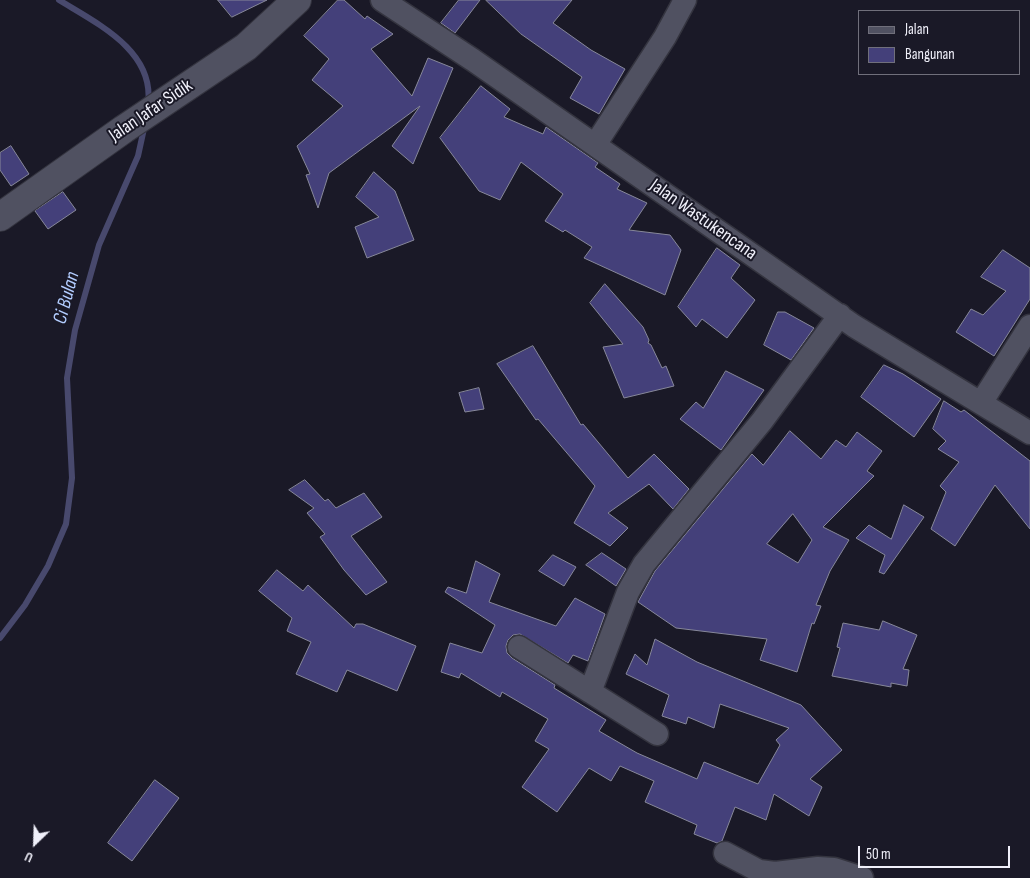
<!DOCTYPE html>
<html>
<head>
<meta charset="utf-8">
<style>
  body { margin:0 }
  #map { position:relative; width:1030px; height:878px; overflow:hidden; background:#1a1927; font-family:"Sofia Sans Condensed",sans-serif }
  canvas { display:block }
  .legend { position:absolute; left:858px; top:10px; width:162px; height:65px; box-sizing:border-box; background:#1a1927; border:1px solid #706f7b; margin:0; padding:6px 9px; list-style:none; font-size:15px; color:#f0f0fa }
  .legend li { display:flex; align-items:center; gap:10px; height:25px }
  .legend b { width:25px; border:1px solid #706f7b }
  .north { position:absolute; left:10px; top:818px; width:50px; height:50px; -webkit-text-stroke:4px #1a1927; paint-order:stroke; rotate:204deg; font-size:14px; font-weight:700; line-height:20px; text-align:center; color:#f0f0fa }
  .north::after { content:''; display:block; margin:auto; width:18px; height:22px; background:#f0f0fa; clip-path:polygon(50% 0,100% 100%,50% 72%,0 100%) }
  .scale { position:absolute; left:858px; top:846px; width:152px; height:22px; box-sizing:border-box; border:2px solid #f0f0fa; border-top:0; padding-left:6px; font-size:15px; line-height:18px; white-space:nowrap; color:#f0f0fa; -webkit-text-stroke:4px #1a1927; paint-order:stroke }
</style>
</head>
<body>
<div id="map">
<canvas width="1030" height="878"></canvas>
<ul class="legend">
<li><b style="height:6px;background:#505161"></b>Jalan</li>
<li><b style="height:14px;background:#44407a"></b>Bangunan</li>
</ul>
<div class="north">U</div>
<div class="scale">50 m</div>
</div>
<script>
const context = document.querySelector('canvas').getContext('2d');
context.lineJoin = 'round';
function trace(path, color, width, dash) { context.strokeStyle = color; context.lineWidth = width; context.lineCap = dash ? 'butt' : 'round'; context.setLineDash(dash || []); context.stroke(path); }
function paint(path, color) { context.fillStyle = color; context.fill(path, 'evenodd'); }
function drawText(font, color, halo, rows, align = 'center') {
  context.font = font + ' "Sofia Sans Condensed",sans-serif'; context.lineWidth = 4; context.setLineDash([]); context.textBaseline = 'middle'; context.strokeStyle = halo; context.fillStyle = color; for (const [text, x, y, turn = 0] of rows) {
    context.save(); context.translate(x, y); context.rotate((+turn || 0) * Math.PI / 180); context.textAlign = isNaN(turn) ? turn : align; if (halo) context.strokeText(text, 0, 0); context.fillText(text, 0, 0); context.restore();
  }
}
const stream = new Path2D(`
  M59 0C98 24 155 51 148 104
  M0 638 25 605 48 566 66 524 72 478 67 378 75 330 99 245 138 156 145 124`);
const building = new Path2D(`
  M218 0H267L232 17Z
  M338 0H344L365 19 367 16 393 34 371 49 412 96 428 58 453 68 413 164 392 146 420 106 329 173 318 208 306 175 310 174 297 146 343 106 312 80 329 59 304 36Z
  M459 0H480L455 33 441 23Z
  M486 0H572L553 23 591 50 625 69 599 114 570 98 582 77 521 34Z
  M481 86 510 109 504 117 543 134 546 127 598 163 595 167 620 184 617 189 647 203 629 230 670 235 681 250 665 295 584 258 592 247 565 230 563 232 545 221 563 194 521 162 500 200 479 191 440 138Z
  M11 146 29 174 11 186 0 170V153Z
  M374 172 395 191 414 240 367 258 355 227 379 217 356 197Z
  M63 192 76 210 48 229 35 211Z
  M717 248 740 265 731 278 755 300 727 338 702 319 696 327 678 307Z
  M1003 250 1030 268V299L994 356 956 332 971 309 983 315 1006 291 981 277Z
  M605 284 643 327 649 340 648 343 651 345 662 368 666 366 674 386 624 398 603 347 623 344 590 303Z
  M778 312H785L814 328 791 360 764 345Z
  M533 346 581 425 583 424 628 478 654 454 689 489 673 509 649 484 608 513 628 528 610 546 574 523 595 486 538 419 536 420 497 364Z
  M884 365 903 374 941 399 914 437 861 397Z
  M726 371 764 390 721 450 680 419 696 402 703 408Z
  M479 388 484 409 465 412 459 393Z
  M944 401 961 412 964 410 1030 461V529L995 485 955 546 931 529 946 492 940 486 959 462 938 449 946 441 933 429Z
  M790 431 821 459 836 440 846 447 857 432 882 451 867 471 874 476 823 527 849 540 830 571 816 605 821 606 814 624 812 623 797 672 760 660 767 639 676 628 638 602 655 571 752 454 763 465ZM793 514 812 540 798 563 767 544Z
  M305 480 325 501 328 499 336 508 364 493 382 517 351 536 387 582 366 595 344 570 320 537 325 534 307 513 314 508 289 490Z
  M904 505 924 517 884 574 879 572 885 555 856 538 869 525 891 539Z
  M602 553 626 569 616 586 586 565Z
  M553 555 576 567 564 586 539 571Z
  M476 561 500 574 489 602 556 626 575 598 605 614 588 661 573 655 568 663 520 634 513 635 508 640 506 646 507 653 512 658 555 685 554 688 606 720 599 731 637 753 697 779 704 762 758 784 780 745 776 740 789 728 720 704 714 728 688 717 686 724 662 716 669 695 626 674 635 654 647 665 655 639 697 662 801 705 842 750 810 779 822 787 809 816 774 794 766 820 735 807 722 841 717 843 694 834 697 825 645 802 654 781 620 766 611 781 589 768 557 812 522 787 549 749 535 741 548 719 502 692 500 697 461 673 459 678 441 672 450 643 482 653 495 625 445 592 448 587 466 593Z
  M277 570 303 591 308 585 354 628 356 624H363L416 646 397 691 347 670 337 692 296 674 311 642 287 631 292 618 259 591Z
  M883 621 917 635 903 669 909 670 907 686 891 683V687L832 676 840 648 837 647 843 623 879 630Z
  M155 780 179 798 132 861 108 843Z`);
const minor = new Path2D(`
  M382 0 473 60 854 326 1030 433
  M595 145 665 37 685 0
  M981 403 1030 326
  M519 647 657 734
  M590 692 628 592 644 564 762 421 840 315
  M725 853 759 871 775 873 818 868 834 869 862 878`);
const tertiary = new Path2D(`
  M0 217 124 129 246 47 297 0`);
const streetNames = [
  ["Jalan Jafar Sidik",151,111,-34],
  ["Jalan Wastukencana",703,220,35]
];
const waterNames = [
  ["Ci Bulan",67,298,-75]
];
trace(stream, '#48496d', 6);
paint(building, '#44407a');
trace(building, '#87889a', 1);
trace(minor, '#34343f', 25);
trace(tertiary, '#34343f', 30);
trace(minor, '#505161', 22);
trace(tertiary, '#505161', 28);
drawText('19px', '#f0f0fa', '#1a1927', streetNames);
drawText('italic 20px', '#b3cdff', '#1a1927', waterNames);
</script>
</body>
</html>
